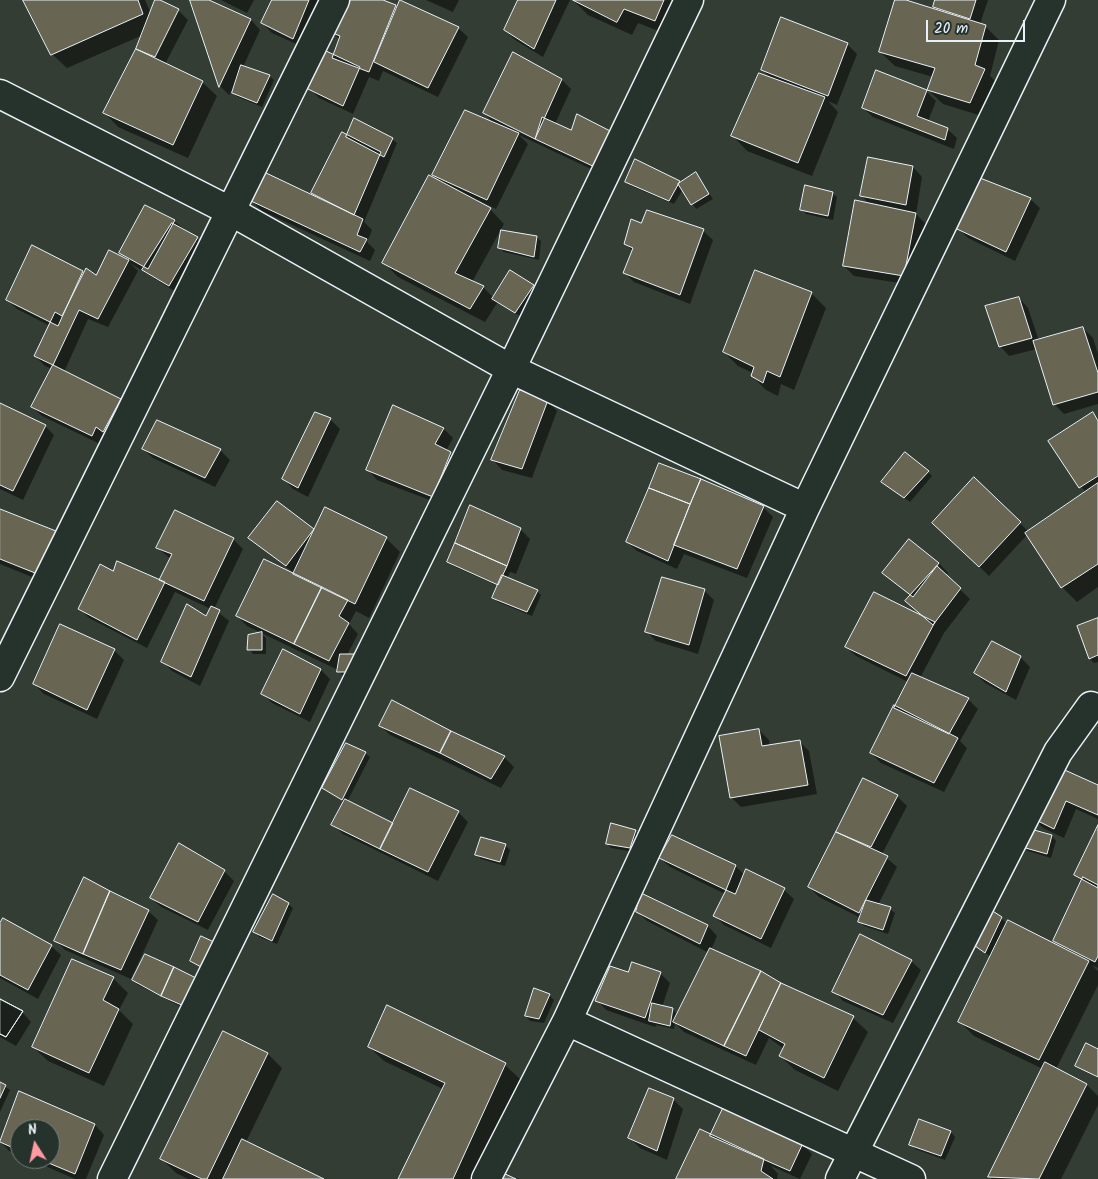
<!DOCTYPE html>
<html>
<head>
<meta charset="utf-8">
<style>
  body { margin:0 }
  #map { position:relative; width:1098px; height:1179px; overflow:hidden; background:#333d34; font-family:Kalam,sans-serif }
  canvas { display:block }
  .north { position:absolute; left:10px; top:1119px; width:50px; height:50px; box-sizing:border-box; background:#26332d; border:1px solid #747f7e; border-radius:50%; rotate:350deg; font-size:14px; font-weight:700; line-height:20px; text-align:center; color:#e8f1f8 }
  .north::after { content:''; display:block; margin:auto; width:18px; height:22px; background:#ff9aa2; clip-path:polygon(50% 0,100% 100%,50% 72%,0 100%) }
  .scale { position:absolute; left:926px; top:20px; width:99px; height:22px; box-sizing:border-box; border:2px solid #e8f1f8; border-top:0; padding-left:6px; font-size:15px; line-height:18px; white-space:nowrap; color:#e8f1f8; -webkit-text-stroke:4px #26332d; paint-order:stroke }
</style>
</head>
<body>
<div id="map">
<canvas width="1098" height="1179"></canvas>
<div class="north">N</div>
<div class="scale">20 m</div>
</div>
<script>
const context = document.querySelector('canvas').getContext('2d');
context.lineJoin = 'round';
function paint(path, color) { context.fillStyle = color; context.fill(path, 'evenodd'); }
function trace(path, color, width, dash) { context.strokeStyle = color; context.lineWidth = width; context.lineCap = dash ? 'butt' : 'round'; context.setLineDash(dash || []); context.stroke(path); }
const shadow = new Path2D(`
  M25 0H145L151 14 157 0 178 10 188 20 165 64 202 82 217 96 188 158 118 127 104 112 143 35 67 68 52 54Z
  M192 0H206L251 20 260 30 243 67 269 76 274 80 262 107 238 97 233 93 236 84 229 95 220 86Z
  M221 0H254L247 13Z
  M273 0H323L303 47 272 33 262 23Z
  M380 0 398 9 401 0 458 28 468 37 438 97 383 71 379 81 369 77 353 114 319 98 309 88 334 56 340 40 332 32Z
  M426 0H459L453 12Z
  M519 0H570L543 57 515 40 505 30Z
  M685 0 669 35 638 23 632 35 588 15 574 1Z
  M896 0 938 11 934 7 936 0H988L980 24 985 26 999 40 990 76 998 84 985 117 943 104 928 90 933 77 895 66 880 52Z
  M847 44 857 54 837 105 828 101 838 112 812 176 747 151 733 136 773 80 763 70Z
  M562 80 571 89 555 124 608 177 519 135 528 144 496 209 478 200 477 202 490 209 504 224 472 282 483 287 494 298 511 271 533 286 538 291 520 316 497 303 485 322 398 277 384 263 441 182 433 175 496 125 484 113Z
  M926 91 936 101 928 121 947 129 957 138 954 149 873 117 863 108Z
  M348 136 392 139 397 143 364 222 372 230 367 242 375 250 370 261 262 211 252 201 319 200 313 193Z
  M636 161 681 184 696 174 713 199 696 209 683 189 674 204 631 186 626 182Z
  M913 167 922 177 916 214 925 223 913 285 854 276 844 266 870 205 861 195Z
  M832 193 837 197 833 220 806 214 802 209Z
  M1030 199 1040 208 1015 261 968 238 958 228Z
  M174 221 207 247 179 294 130 263 138 271 108 327 88 319 64 372 120 400 130 410 102 445 42 416 32 407 52 369 45 366 35 356 50 326 17 309 7 300 33 247 85 273 97 277 127 260 120 253Z
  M641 224 703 231 713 240 690 304 634 282 625 273 633 251 625 243Z
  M536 237 541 241 539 260 504 252 499 248Z
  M811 293 826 308 794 390 781 384 778 396 766 390 752 376 753 373 738 366 724 352Z
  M1019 298 1028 308 1039 341 1083 328 1093 338 1098 354V404L1064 414 1054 404 1037 349 1009 356 1000 346Z
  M521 392 548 401 557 411 532 478 502 470 493 460Z
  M0 405 45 426 54 435 23 500 0 489Z
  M1092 414 1098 420V587L1077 602 1062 587 1028 534 989 576 934 523 974 479 1029 532 1086 493 1049 441Z
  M330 419 340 429 308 497 293 489 284 479Z
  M444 429 453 438 446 451 460 463 443 505 377 480 368 470Z
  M143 449 220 450 230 460 215 487 153 458Z
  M660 464 763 507 773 517 747 578 684 554 677 569 637 551 627 542Z
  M928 472 932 476 910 502 882 482Z
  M277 503 315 531 386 538 400 552 369 618 356 611 349 624 358 634 347 655 358 676H343L338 670 247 626 237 616 295 574 250 538Z
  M0 510 55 532 64 542 49 584 0 564Z
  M520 529 530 539 516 574 510 572 507 579 537 591 541 595 532 616 498 602 493 597 498 586 453 566 449 562Z
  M233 539 243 549 214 609 229 621 200 686 172 671 162 661 207 618 211 609 175 592 147 648 89 618 80 609 113 573 159 581 171 559 157 548Z
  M939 563 948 573 946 576 970 599 944 633 920 678 968 699 978 709 960 741 967 748 944 792 881 763 871 753 908 682 856 656 846 647 924 617 911 596 884 573Z
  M705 591 714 600 698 654 656 641 647 632Z
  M1098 619V662L1094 663 1090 659Z
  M261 633 266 638V654H253L249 649Z
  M114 650 124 660 97 719 44 694 34 684Z
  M283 651 321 670 330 679 310 722 272 703 263 694Z
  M1020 657 1030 667 1016 700 985 683 975 673Z
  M392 702 504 757 514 767 501 788 390 735 380 725Z
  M759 730 769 740 770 746 799 741 809 751 817 794 741 807 732 798Z
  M365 753 370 757 347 802 393 824 458 812 468 822 438 881 343 834 333 825 345 802 324 788Z
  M1058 769 1098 787V819L1076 809 1064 838 1043 828 1033 818Z
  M863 780 897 796 907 806 882 854 897 867 878 905 890 909 895 913 888 934 864 926 860 922 861 918 819 897 809 887Z
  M1098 828V968L1092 965 1098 971V985L1056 1069 1087 1085 1098 1096V1105L1061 1179H992L990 1177 1043 1069 974 1036 960 1022 991 957 972 943 1001 918 1007 924 1062 948 1055 941 1082 882 1076 875Z
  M635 831 639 836 634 852 611 848 607 843Z
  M1052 836 1056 841 1051 858 1028 851 1023 846Z
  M505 845 510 850 505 866 481 859 477 855Z
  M660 858 735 866 745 875 784 890 794 899 771 948 724 925 714 915 725 894 670 867Z
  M224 871 234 881 208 930 161 907 151 898Z
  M642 895 708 926 717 936 711 950 782 986 853 1018 868 1032 838 1091 795 1070 780 1056 784 1049 769 1038 756 1065 684 1032 675 1023 674 1029 656 1025 655 1027 606 1010 597 1000 629 973H660L670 983 662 1007 672 1009 678 1015 709 953 647 921 637 912Z
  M288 904 293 908 277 944 259 937 255 932Z
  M148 911 158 920 131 979 65 950 56 941Z
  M0 926 51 946 61 955 38 999 0 978Z
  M146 956 188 1010 138 985 134 980Z
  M911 961 921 970 893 1023 843 1001 834 991Z
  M113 978 128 993 119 1010 133 1024 104 1086 48 1061 33 1047Z
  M549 995 554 1000 544 1023 530 1021 526 1016Z
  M0 1000 22 1012 31 1022 16 1046 0 1037Z
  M369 1047 505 1065 520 1079 474 1179H400L443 1089 384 1061Z
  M1098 1051V1078L1077 1065Z
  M268 1054 282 1068 246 1142 321 1179H188L176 1173 162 1159Z
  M0 1083 10 1090 0 1112Z
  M19 1092 95 1125 104 1135 86 1179H75L29 1159H50V1129H20V1155L9 1151 0 1141Z
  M673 1099 683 1109 667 1160 640 1148 630 1138Z
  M920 1121 951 1132 955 1137 945 1160 915 1149 911 1144Z
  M712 1136 802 1144 812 1154 800 1179 771 1166 778 1174 777 1179H677Z`);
const building = new Path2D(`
  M23 0H138L143 14 51 55Z
  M155 0H160L179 9 155 57 136 49Z
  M190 0H209L251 19 219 87Z
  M272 0H309L293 39 261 23Z
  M343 0H383L396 5 369 72 332 58 340 36 330 32Z
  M400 0 459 27 428 88 374 62Z
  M518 0H556L534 49 504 30Z
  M573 0H664L655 21 624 9 617 22Z
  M895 0H906L986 25 975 65 985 69 970 103 927 90 935 68 879 52Z
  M935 0H976L970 19 933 7Z
  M781 17 848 43 828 96 761 70Z
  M136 49 203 81 173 145 103 113Z
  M324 50 360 67 343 106 308 89Z
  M513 52 562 79 535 139 483 113Z
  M241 65 270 75 257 103 232 93Z
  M876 70 927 90 917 116 948 128 945 140 862 108Z
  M759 73 825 97 798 163 731 136Z
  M465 110 519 133 487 200 432 175Z
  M577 114 616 134 599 169 535 139 542 117 571 130Z
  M354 118 393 138 384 157 346 137Z
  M342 132 381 152 354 215 311 193Z
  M868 157 913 166 906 205 860 196Z
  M635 159 680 181 669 201 625 182Z
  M264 172 363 219 357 235 367 239 360 252 251 201Z
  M696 172 709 194 691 205 678 184Z
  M429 175 491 208 455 273 484 286 470 309 382 263Z
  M980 178 1031 198 1006 252 957 229Z
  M805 185 833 192 828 216 800 210Z
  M855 200 916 213 904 276 843 266Z
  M145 205 175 220 148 269 119 253Z
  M647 210 704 229 680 295 623 273 633 248 624 244 631 219 641 223Z
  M172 223 198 237 169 286 142 270Z
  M501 230 537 236 534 257 498 248Z
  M32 245 83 271 58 326 6 300Z
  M109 250 129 260 98 319 79 310 53 365 34 356 55 312 62 316 86 268 96 275Z
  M510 270 534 285 515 313 492 299Z
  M755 270 812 292 780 377 767 371 763 383 751 376 754 367 723 352Z
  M1019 297 1032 338 999 347 985 306Z
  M1083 327 1098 373V392L1053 405 1033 341Z
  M53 365 121 399 103 432 96 427 92 436 31 407Z
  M520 390 548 400 522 469 491 460Z
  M0 403 46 425 13 491 0 485Z
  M393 405 444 428 435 444 451 452 433 497 366 470Z
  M315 412 331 418 298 488 282 479Z
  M1093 412 1098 421V476L1079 488 1048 441Z
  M157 420 221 449 205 478 142 449Z
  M905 452 929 471 904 498 881 482Z
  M659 463 701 479 690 504 649 488Z
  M974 477 1021 522 979 567 932 523Z
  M701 479 764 506 737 569 674 545Z
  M1098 483V564L1061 588 1025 533Z
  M649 488 690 504 668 561 626 542Z
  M277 501 314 529 286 566 248 538Z
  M470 505 521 528 507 566 455 543Z
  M325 507 387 537 355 604 293 574Z
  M0 509 56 531 40 575 0 559Z
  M175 510 234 538 204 601 159 580 172 554 156 548Z
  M909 539 939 563 913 597 882 573Z
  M455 543 507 566 498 585 447 562Z
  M264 559 322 587 294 644 236 616Z
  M117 561 165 582 137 640 78 609 100 564 113 571Z
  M937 566 961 588 933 625 905 601Z
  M502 575 538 590 527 612 492 598Z
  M662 577 705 589 689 645 645 632Z
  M322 587 348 600 339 616 349 623 329 661 294 644Z
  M874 592 935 622 906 676 845 647Z
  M187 604 206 616 211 606 220 610 191 677 161 662Z
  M1098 618V655L1089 659 1077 626Z
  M60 624 115 649 87 710 33 684Z
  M262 632V650H247L248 635Z
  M992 641 1021 656 1006 692 974 673Z
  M283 649 321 669 300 714 261 694Z
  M340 654H355L354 672H337Z
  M912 673 969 698 949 734 894 708Z
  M392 700 451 731 440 753 379 726Z
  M894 705 958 738 934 783 870 753Z
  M759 729 762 746 800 740 808 785 730 798 719 736Z
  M451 731 505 756 491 779 440 753Z
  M346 743 366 752 342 800 322 788Z
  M1058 767 1098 785V815L1066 801 1054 829 1032 818Z
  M863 778 898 795 871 847 836 832Z
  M410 788 459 811 428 872 380 849Z
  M345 799 393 823 380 849 331 825Z
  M611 823 636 830 630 848 606 844Z
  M1098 825V888L1074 875Z
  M1027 828 1052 835 1047 854 1022 847Z
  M836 832 888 856 859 913 808 887Z
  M672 835 736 865 726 890 659 858Z
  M481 837 506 844 500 862 475 855Z
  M179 843 225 870 198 922 150 898Z
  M746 869 785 888 761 939 713 916 726 890 735 894Z
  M84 877 110 891 83 954 54 941Z
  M1083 877 1098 885V956L1095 962 1053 941Z
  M110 891 149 910 121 970 83 954Z
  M641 893 708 925 700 944 636 912Z
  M273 894 289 903 272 941 253 932Z
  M866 900 891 907 883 930 858 922Z
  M988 908 1002 917 985 953 971 943Z
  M3 918 52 945 28 990 0 975V923Z
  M1008 920 1089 961 1039 1060 958 1022Z
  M860 934 912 960 883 1015 832 992Z
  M201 936 214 942 203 968 190 961Z
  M710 948 761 971 724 1046 673 1022Z
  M145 954 174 967 161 996 132 980Z
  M72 959 114 977 103 1000 119 1009 89 1073 32 1047Z
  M632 962 661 972 645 1018 595 1001 610 966 628 972Z
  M174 967 196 978 184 1006 161 996Z
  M761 971 781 983 746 1056 724 1046Z
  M781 983 854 1016 824 1078 779 1056 785 1044 759 1030Z
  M534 988 550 994 539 1019 525 1016Z
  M0 999 23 1011 6 1037 0 1034Z
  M0 999 23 1011 6 1037 0 1034Z
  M652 1003 673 1008 670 1026 649 1021Z
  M387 1005 506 1063 453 1179H398L445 1083 368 1047Z
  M223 1031 268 1053 207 1179H202L160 1159Z
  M1086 1043 1098 1049V1077L1075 1066Z
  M1045 1062 1087 1084 1039 1179 988 1177Z
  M0 1082 6 1085 0 1098Z
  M649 1088 674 1098 657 1151 628 1138Z
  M19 1091 95 1124 75 1174 39 1159H50V1129H20V1151L0 1142Z
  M725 1104 803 1143 790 1171 710 1136Z
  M919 1119 951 1131 941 1156 909 1145Z
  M700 1129 764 1159 761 1171 773 1179H676Z
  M242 1139 324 1179H223Z
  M501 1172 516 1179H498Z`);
const minor = new Path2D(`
  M0 94 232 212 511 369 805 508
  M0 677 335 0
  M567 1021 911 1179
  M112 1179 511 369 689 0
  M486 1179 567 1021 805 508 1051 0
  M840 1179 1058 752 1091 706`);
paint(shadow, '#0007');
paint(building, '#686652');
trace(building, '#e8f1f8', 1);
trace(minor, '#e8f1f8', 31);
trace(minor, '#26332d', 28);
</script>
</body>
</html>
